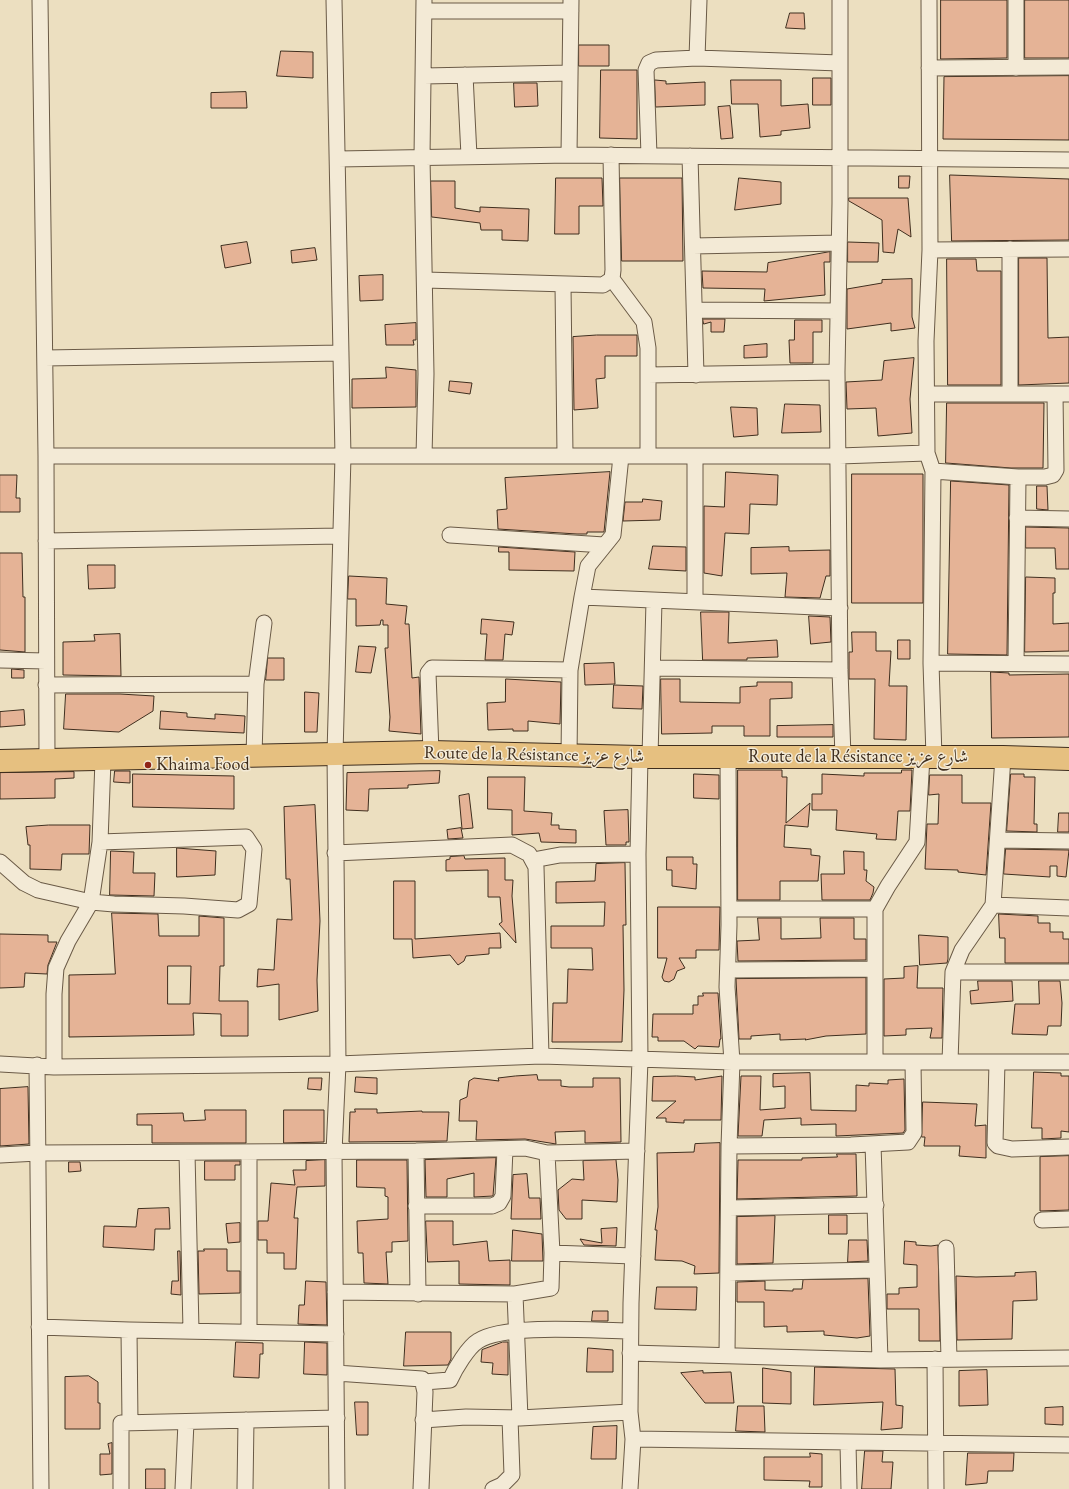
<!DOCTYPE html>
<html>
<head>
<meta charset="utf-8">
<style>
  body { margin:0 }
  canvas { display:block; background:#ecdfc0 }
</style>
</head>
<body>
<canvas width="1069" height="1489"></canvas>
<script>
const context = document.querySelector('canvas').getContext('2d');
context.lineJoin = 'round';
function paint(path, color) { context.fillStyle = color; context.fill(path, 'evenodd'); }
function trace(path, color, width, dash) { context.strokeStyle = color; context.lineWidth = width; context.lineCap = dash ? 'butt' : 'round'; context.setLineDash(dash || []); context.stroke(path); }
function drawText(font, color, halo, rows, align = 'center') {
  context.font = font + ' "EB Garamond",Amiri,serif'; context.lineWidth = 3; context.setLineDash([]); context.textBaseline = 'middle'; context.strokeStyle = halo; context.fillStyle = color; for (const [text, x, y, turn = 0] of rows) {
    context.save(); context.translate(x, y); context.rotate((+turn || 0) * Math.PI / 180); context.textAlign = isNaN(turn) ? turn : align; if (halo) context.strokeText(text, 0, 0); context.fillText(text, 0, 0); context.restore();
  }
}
const building = new Path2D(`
  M941 0H1007V58L941 59Z
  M1025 0H1069V58H1025Z
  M790 13H804L805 29 786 28Z
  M579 45H609V66H579Z
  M281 51 313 52V78L277 76Z
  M601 70H637V139L600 138Z
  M1069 76V140L943 139 944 77Z
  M813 78H831V105H813Z
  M655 80 666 81V84L705 82V105L656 107Z
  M731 80H781V106L808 104 810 128 781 131V135L760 137 758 104H732Z
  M514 83H537L538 106 515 107Z
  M246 92 247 108H211V93Z
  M730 106 733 138 721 139 718 107Z
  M950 175 1069 179V240L952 241Z
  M899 176H910L909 188H899Z
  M556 178H602L603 206H579V234H555Z
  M620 178H682L683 261H622Z
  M739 178 781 182V204L735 210Z
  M431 181H455V208L480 212V207L529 209 528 241 502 240V230H481L480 223 432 217Z
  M849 198H908L911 237 898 229 894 253 883 252 882 220 849 201Z
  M247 242 251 263 225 268 221 246Z
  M848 242 879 243 878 262H848Z
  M315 248 317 260 292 263 291 251Z
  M830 252V262H824L825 295 764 301 765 289 703 288 702 271 767 272 768 263Z
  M1019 258H1047L1048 338 1069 337V383L1019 385Z
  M947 259H976L977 271H1001V385H948Z
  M383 275V300L360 301 359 276Z
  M912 279V317L915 328 891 331V323L847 329V289L882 283V280Z
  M703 319H725L724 332H711V322L704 324Z
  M795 320H822V332H813V363H790L789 340H794Z
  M416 323V340H413L414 345H386L385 325Z
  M597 335H637V356H605V378L596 379 598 408 574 410 573 337Z
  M767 344V357L744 358V346Z
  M914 358 910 399 912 433 878 436 876 408 847 409 846 382 882 380 884 361Z
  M386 367 416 370V407L352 408V379L386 378Z
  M450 381 472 383 470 394 449 391Z
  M947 403H1044L1043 468H1011L946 463Z
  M785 404 820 405 821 432 782 433Z
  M731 407 757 408 758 435 734 437Z
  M610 472 604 532H587V534H577L498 529 497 510 507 509 505 478Z
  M726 472 778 475 777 505 750 504 749 534 725 533 722 576 704 573V506L724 507Z
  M852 474H923V603H852Z
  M0 475H17L16 498H20V512H0Z
  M951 481 1009 485 1007 655 948 654Z
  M1037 486H1047L1048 510 1037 509Z
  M643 499 662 501 660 520 623 521 625 502H642Z
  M1026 527 1069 528V569H1056L1055 548H1026Z
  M653 546 686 547V571L649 569Z
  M499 547 575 552 574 571 509 570V552H499Z
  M789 547V551L830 550V576H826L820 598 785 597 787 573 751 574V548Z
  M0 553H22L23 597H25V652L0 650Z
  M88 565H115V588L89 589Z
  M349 576 387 578 386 604 407 606 405 624H409L412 678 419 677 421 734 389 731 390 717 385 648H388V625H383V620H381L380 625 356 626V599H348Z
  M1026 577 1055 578V593H1053V624L1069 623V651L1025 652Z
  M701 612H729L728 643 777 640 778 657 747 658V660H703Z
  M809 616 830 617 831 642 811 644Z
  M482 619 514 622 512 635 505 634 503 660H485L487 634H481Z
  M852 632H876V651H891L889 686H907L906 740 874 739 875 679H849V652H852Z
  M120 634 121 676 63 675V642L95 641 94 635Z
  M898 640H910V659H898Z
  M359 646 376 647 371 673 356 672Z
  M268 658H284V680H266Z
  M614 663 615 684 585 685 584 664Z
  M12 669 24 670V678H12Z
  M991 672 1009 673V675L1069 674V737L992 738Z
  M506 679 561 682 560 724 528 721V731H513V729L488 730 487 703 505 702Z
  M661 679H680V702L740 703V687L757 686V682H792V698L770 699V736H744V726H712V733L662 734Z
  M614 685 643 686 642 709 613 708Z
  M305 692 319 693 317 732H305Z
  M66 694H120L154 696 153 711 119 732 64 729Z
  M24 710 25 725 0 727V712Z
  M161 711 187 713V717L215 719V714L245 716 244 733 160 729Z
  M833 725V737H777V726Z
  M738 770H782V777H787L786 823 810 803 808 827 785 825 784 847 811 849V855L820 856 818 881H780V900H738Z
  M902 770H912L910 811H898L896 840 876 839 877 834 836 830 837 810H812V794H822V774L864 776V773H901Z
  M115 771H130V783L114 782Z
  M440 771 439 783 408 785V788L369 789 368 811 346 810 347 773Z
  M74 772V778L55 779V798L0 799V773Z
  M133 774 234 776V809L133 807Z
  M694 774 719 775V799L694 798Z
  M1011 774H1024V777H1035L1034 824H1037V832L1007 831Z
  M930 775H962V803H991L986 875 958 872V870L925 869 927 824H938L939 794 929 795Z
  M488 777H525L524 811 552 813 551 825H559V829L576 830V843L541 842 539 833 512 835V810L488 809Z
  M469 794 473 828 462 829 459 796Z
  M315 805 320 921 317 980 318 1011 279 1020V984L257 987 258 969 274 970 277 919 292 920 290 879H286L284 807Z
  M628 810 629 842H626V845H606L604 811Z
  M1059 813H1069V832H1058Z
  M49 825H90L89 854H62L61 870 30 869V845H28L26 827Z
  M461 828 463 838 448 839 447 830Z
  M177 848 216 851 215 875 177 877Z
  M1006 849 1069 850 1066 877 1057 876V866H1050V877L1004 874Z
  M111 851 134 852 133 873H155L154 896 110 895Z
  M844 851 864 852V870H867L866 881 874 887 873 893 870 900H822L821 874H844Z
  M464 856 465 859 505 858V880H513L512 896 516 943 499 924 502 922 500 897H488V870L446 871V860L450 859V857Z
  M667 857H693V864H697L696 889 672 886V870H667Z
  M625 863 626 925H623L624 990 622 1042H552L553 1003H567L568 969 593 970 592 948H551V926H604L605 902 556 903V882L595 881 596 864Z
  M394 881H415V939L500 933 501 948H489V954L466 956 464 961 458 965 450 955 413 958 412 939H394Z
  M658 907H720L719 950H696V958H679L685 968 677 971 674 979 669 982 664 981 662 977 667 958H658Z
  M112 913 158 914 159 936H199V916L224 918V966H220L219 1001H248V1036H221V1014L193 1013 194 1035 69 1037V975L115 974ZM168 966H191L190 1004H168Z
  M999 914 1038 916V923H1050V932H1063V939H1069V963H1005V938H1000Z
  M758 918H781V939L821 938 820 918H854V939H866V960L738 961 737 941 759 940Z
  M0 934 48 935V942H57L48 965 47 974 25 973 24 987 0 988Z
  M919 935 948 937V959L947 963 920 965Z
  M918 966 917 988H943L942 1038H930L932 1028 906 1029V1035L884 1036V979L904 978V967Z
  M866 978V1034L826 1036 805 1040 806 1039 780 1040V1034L751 1036V1039H739L736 979Z
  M978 981H1012L1013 1001 971 1004 970 991 978 990Z
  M1039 981H1060L1062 1003 1061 1026H1048L1047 1035 1012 1034 1015 1004H1039Z
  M703 993H718L721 1039H720L719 1047 698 1046 695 1049 684 1041H658V1037H652L653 1014H693V1005H698V996H703Z
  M1034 1072 1061 1073V1076H1069V1132L1061 1131V1138L1042 1139V1128H1032Z
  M810 1073 811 1110 856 1111V1085L869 1086V1083L888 1084V1080L904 1079 905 1130 903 1133 836 1136V1124L801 1125V1118L764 1120 762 1136H738L741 1076H761L760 1110 785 1108V1086L773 1087V1074Z
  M537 1075 538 1080H561V1086L569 1087H593V1078H620L621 1142 585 1143V1131H583L555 1132 556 1144 525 1139 476 1140 477 1121H459L460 1100 467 1097 469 1081 474 1078 499 1081 498 1078 515 1076Z
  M677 1076 695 1077V1080L722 1076 721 1120H684V1123L666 1122V1118H656L676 1101H652L653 1077Z
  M356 1077 377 1078V1094L355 1092Z
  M309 1078H322L321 1090 308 1089Z
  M28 1087 29 1144 0 1146V1089Z
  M923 1102 977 1104 975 1126 986 1125V1158L959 1156 960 1146H924L925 1137H922Z
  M355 1109H377V1113L422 1111V1112H449L447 1141 349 1142 350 1112H355Z
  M205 1110H246V1143H152V1125H137V1114L183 1113 184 1121 205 1120Z
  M284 1110H324V1142L284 1143Z
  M720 1143 719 1273 694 1274 695 1266 682 1261 655 1260 657 1230H655L658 1207 657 1153 694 1152 695 1144Z
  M837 1154H856L857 1196 737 1199 738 1160H802V1158L837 1157Z
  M1069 1156V1210L1040 1211V1157Z
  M496 1158 493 1196 474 1197V1173L447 1179V1197H426L425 1160Z
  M325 1160V1186L297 1187 294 1218H298L296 1269H284V1253H267V1240H258V1221H268L271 1183 295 1185 293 1170H306V1161Z
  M357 1160H407L408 1241 392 1242V1252H386L388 1284 364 1283 363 1253H358L357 1221 388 1219V1197L385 1196V1188L357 1187Z
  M616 1160 618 1180 617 1202 582 1200V1219H566L559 1210 558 1190 572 1179 584 1180 583 1161Z
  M205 1161H240V1165H235V1180H205Z
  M69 1162H80L81 1171 69 1172Z
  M527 1174 529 1198H540L541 1219H511L513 1175Z
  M169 1208 170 1229H155L154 1250 103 1247 104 1226 136 1227 138 1209Z
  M829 1215H847V1234H829Z
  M775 1216 773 1263 737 1264V1217Z
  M426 1221H453V1245L487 1241 489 1261 510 1260V1285L459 1284V1261L428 1262Z
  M240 1223V1242L228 1243 226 1224Z
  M617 1228 616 1246 584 1245 580 1239 602 1243 601 1229Z
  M513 1230 542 1234 543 1261H512Z
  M849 1240H867L868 1261 848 1262Z
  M905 1241 916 1242V1245L931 1246 938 1245 940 1341H919V1309H887V1294H899V1288L917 1287V1265L904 1264Z
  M204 1249H227V1271H240V1293L199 1294 198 1251H204Z
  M178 1251H180L181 1295 171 1294 172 1281H178Z
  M1036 1272 1037 1300 1013 1301 1012 1339 957 1340 956 1276 976 1277 1015 1276V1273Z
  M868 1279 870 1336 857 1338 824 1335V1331L787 1332V1326L764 1327V1302H737V1282L765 1281V1290L793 1291V1289H802L803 1280Z
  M306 1281 326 1282 327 1325 298 1324 299 1305H304Z
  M657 1287H697L696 1310 655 1309Z
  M593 1311H608V1321H592Z
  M406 1332H451V1359L448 1365 404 1366Z
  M236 1342 263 1343V1354H260L259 1378 234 1377Z
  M305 1342 327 1343V1375L304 1374Z
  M503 1342H508V1375L492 1374 493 1363 481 1362 482 1350Z
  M588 1348 613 1350V1372H587Z
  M815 1367 895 1369 896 1405 903 1406 902 1428 881 1430 883 1402 814 1405Z
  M763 1368 791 1372V1404L763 1403Z
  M987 1370 988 1405 959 1406V1371Z
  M703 1371V1373L731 1372 734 1403H705L681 1373Z
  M89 1376 98 1382V1403H100V1429H65V1377Z
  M355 1402H368V1435H357Z
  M738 1406H764L765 1432 736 1431Z
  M1063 1407V1425L1045 1424V1408Z
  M617 1426 616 1459H591L593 1427Z
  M112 1443V1474L100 1475V1454H110L108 1444Z
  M865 1451H883L882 1462H893L891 1489H862Z
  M810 1453 822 1454V1487H809L810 1481 764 1480V1457H810Z
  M968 1453H1014L1013 1471H988L987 1483 966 1485Z
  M146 1469H165V1489H146Z`);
const minor = new Path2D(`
  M40 0 46 456 47 761
  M334 0 343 456 335 754 338 1064 334 1152 337 1489
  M840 0V203L837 372 840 670 843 757
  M929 0 930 250 926 341 927 453 933 471 931 663 934 757
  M424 11H571
  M697 58 699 0
  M929 68 1069 67
  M1016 68V0
  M465 75 469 156
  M424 76 570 73
  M569 155 1069 160
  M649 155 646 70 649 63 656 60 697 58 840 63
  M690 156 696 375
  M338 159 569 155 571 0
  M693 246 839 243
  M930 250 1069 249
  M612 279 644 322 648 348V455
  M425 280 603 285 612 279 613 270 611 155
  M563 285 565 455
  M695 310 838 311
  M45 358 341 353
  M648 375 837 372
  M928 394H1069
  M1010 394V249
  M46 456H839L927 453
  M424 456 426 374 422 157 424 0
  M933 471 1018 477H1045L1053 475 1056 470 1055 394
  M1017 518 1069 519
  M450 535 604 545
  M46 541 340 536
  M582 597 840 608
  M695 602V456
  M0 660 46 661
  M931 663 1069 664
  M1016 663 1018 477
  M653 668 840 670
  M46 685 256 684
  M431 752 428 673 432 668 570 670
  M254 756 256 684 264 623
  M569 757 570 670 582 597 588 566 613 535 621 456
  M650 757 654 601
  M998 840 1069 841
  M335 853 512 845 529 854 536 867 541 1056
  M533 860 560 855 638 854
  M0 862 24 883 38 890 91 902 114 904 184 906 238 910 249 904 254 849 246 837 100 842
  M993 905 1003 757
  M729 909H875
  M728 970 875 969
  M953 972H1069
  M875 1062V909L888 886 917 842 922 757
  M950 1062 953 972 962 950 993 905 1069 908
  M997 1062 995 1143 998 1146 1012 1149 1069 1147
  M0 1064 54 1067 338 1064 541 1056 732 1062H1069
  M37 1065 41 1489
  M54 1067V994L56 968 68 941 91 902 100 842 103 760
  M873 1144 880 1360
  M729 1146 851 1145 908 1142 914 1133 913 1062
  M416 1151 418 1294
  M187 1153 191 1330
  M0 1155 38 1153 416 1151 525 1148 547 1153 637 1151
  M416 1206H492L499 1203 503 1196 505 1149
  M729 1208 876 1205
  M1042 1220 1069 1219
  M946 1248 949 1359
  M552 1253 633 1256
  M728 1273 876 1270
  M335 1292 515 1294 551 1288 552 1253 547 1153
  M515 1294 520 1418
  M39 1327 129 1330 336 1334
  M129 1330 130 1423
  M249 1332V1153
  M630 1353 880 1360 1069 1358
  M727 1355 729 1146 732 1062 727 987 729 925 728 757
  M935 1359 936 1489
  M336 1373 422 1379 425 1392 421 1489
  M424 1382 450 1380C455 1369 468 1347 478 1341 505 1323 596 1331 630 1331
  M423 1420 466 1417 520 1418 630 1412
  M633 1439 1069 1445
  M848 1443 849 1489
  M121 1489V1423L337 1418
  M183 1489 186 1422
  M245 1489 246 1420
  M493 1489 502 1485 512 1475 510 1418
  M630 1489 633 1439 630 1412 631 1303 640 1060 638 854 640 757`);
const primary = new Path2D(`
  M0 761 431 752 640 757H1003L1069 759`);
const markers = [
  [148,765,4,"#8f2418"]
];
const streetNames = [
  ["Route de la Résistance شارع عزيز",534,755,1],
  ["Route de la Résistance شارع عزيز",858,757]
];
const poiNames = [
  ["Khaima Food",156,765]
];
paint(building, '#e5b396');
trace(building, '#3f2e1e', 1);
trace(minor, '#6a5a46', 17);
trace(primary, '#3f2e1e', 24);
trace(minor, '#f3ead6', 15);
trace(primary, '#e6c080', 22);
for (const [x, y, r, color] of markers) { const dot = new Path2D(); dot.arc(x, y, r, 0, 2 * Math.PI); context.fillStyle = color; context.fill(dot); trace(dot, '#f3ead6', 1.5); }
drawText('18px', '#3f2e1e', '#f3ead6', streetNames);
drawText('18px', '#3f2e1e', '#f3ead6', poiNames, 'left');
</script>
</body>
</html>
